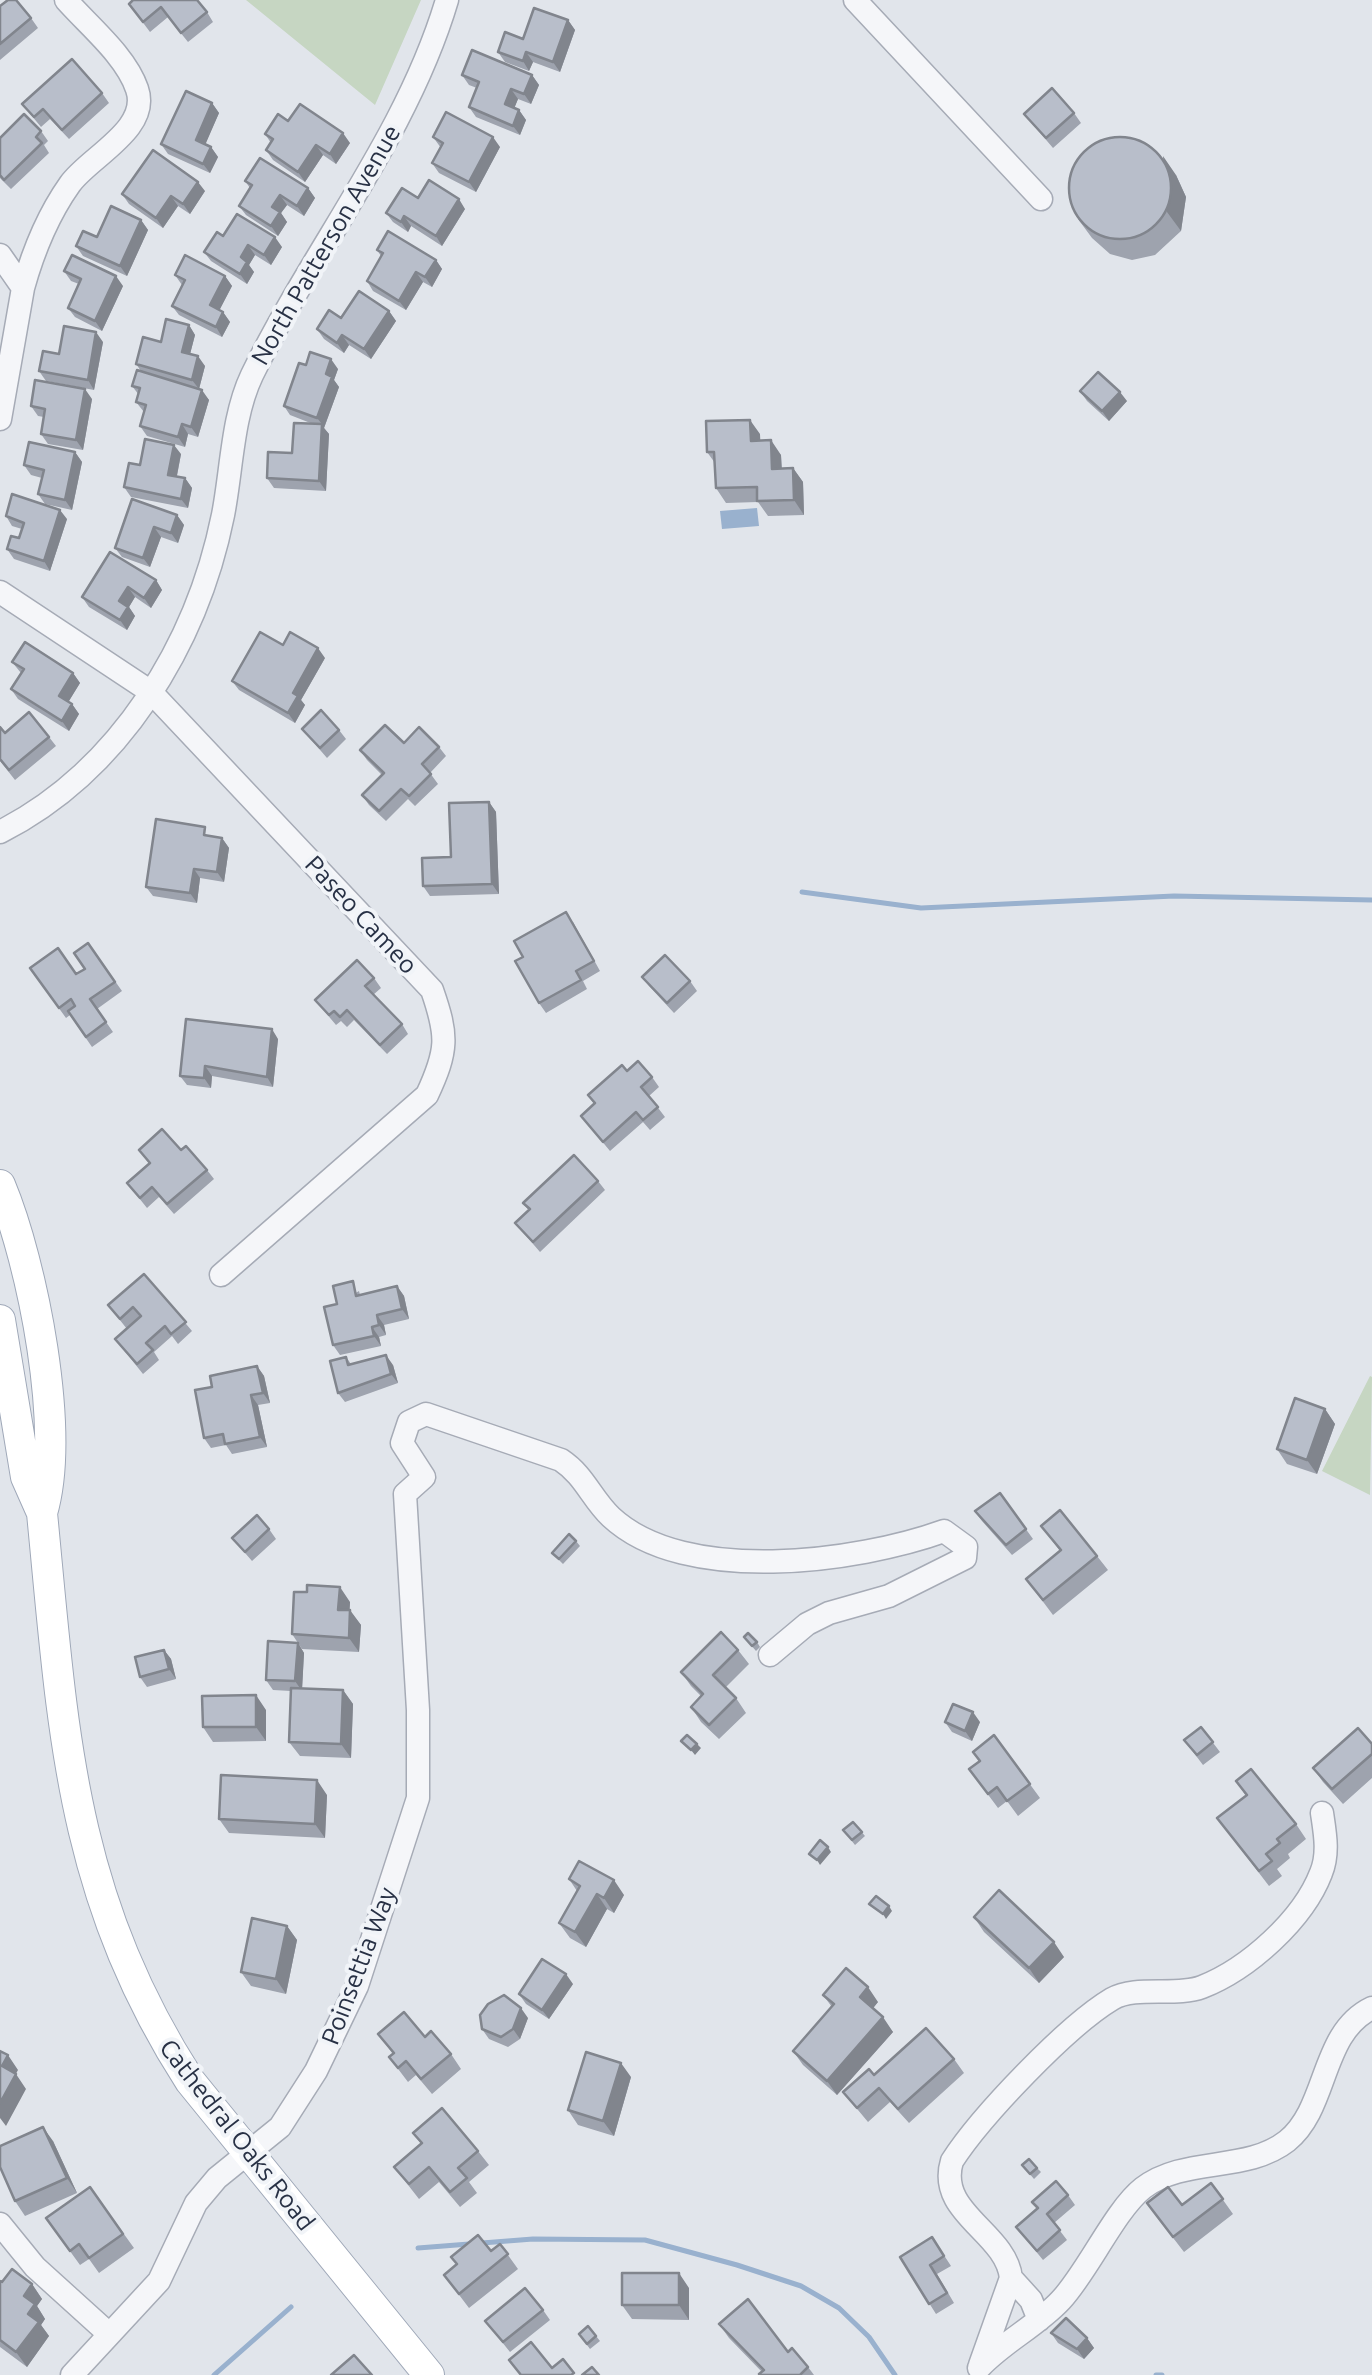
<!DOCTYPE html>
<html>
<head>
<meta charset="utf-8">
<style>
  body { margin:0 }
  canvas { display:block; background:#e1e5eb }
</style>
</head>
<body>
<canvas width="1372" height="2375"></canvas>
<script>
const context = document.querySelector('canvas').getContext('2d');
context.lineJoin = 'round';
function paint(path, color) { context.fillStyle = color; context.fill(path, 'evenodd'); }
function trace(path, color, width, dash) { context.strokeStyle = color; context.lineWidth = width; context.lineCap = dash ? 'butt' : 'round'; context.setLineDash(dash || []); context.stroke(path); }
function drawText(font, color, halo, rows, align = 'center') {
  context.font = font + ' Ubuntu,sans-serif'; context.lineWidth = 8; context.setLineDash([]); context.textBaseline = 'middle'; context.strokeStyle = halo; context.fillStyle = color; for (const [text, x, y, turn = 0] of rows) {
    context.save(); context.translate(x, y); context.rotate((+turn || 0) * Math.PI / 180); context.textAlign = isNaN(turn) ? turn : align; if (halo) context.strokeText(text, 0, 0); context.fillText(text, 0, 0); context.restore();
  }
}
const green = new Path2D(`
  M246 0H421L375 105Z
  M1370 1376 1372 1377 1370 1495 1322 1471Z`);
const water = new Path2D(`
  M757 508 759 526 722 529 720 511Z`);
const stream = new Path2D(`
  M802 892 921 908 1174 896 1372 900
  M418 2248 533 2239 645 2240 737 2265 801 2286 839 2308 869 2337 895 2375
  M214 2375 291 2307
  M1156 2375H1162`);
const minor = new Path2D(`
  M855 0 1041 199
  M0 255 23 288 0 419
  M23 288C33 252 48 215 70 184 89 157 151 129 137 89 126 56 89 26 66 0
  M0 592 151 692 432 990C448 1036 448 1050 427 1095L221 1275
  M0 832C120 771 197 644 223 515 232 469 232 417 252 375 313 249 407 135 447 0
  M0 2224 35 2267 109 2334
  M1011 2278 1031 2300 1039 2320
  M980 2365 1011 2278C1006 2232 936 2213 952 2161 981 2116 1067 2026 1112 1999 1136 1985 1176 1997 1202 1987 1248 1969 1303 1920 1321 1873 1329 1854 1325 1833 1322 1813
  M979 2368C1003 2342 1037 2326 1061 2300 1088 2271 1115 2210 1143 2188 1185 2156 1246 2173 1287 2141 1329 2107 1320 2033 1372 2008
  M72 2375 159 2281 196 2203 217 2178 280 2127 316 2071 357 1986 418 1798V1710L405 1494 424 1477 402 1443 409 1422 426 1414 561 1460C585 1476 591 1498 611 1517 685 1586 858 1562 944 1531L966 1547 965 1558 889 1596 829 1613 807 1624 770 1655`);
const major = new Path2D(`
  M0 1185C33 1264 66 1432 42 1513
  M0 1320 26 1477 42 1513C63 1728 69 1893 190 2081L429 2375`);
const wall = new Path2D(`
  M129 4 207 12 213 22 188 42 168 17 150 32Z
  M0 6 31 18 38 28 0 60Z
  M568 20 575 30 560 72 533 62 529 71 505 62 498 52 523 39Z
  M462 75H532L539 85 531 104 518 99 514 108 519 110 526 120 520 135 476 117 469 107 477 88 469 85Z
  M102 93 109 103 69 139 50 119 41 127 22 104Z
  M212 103 219 113 205 144 211 147 218 157 210 173 168 154 161 144Z
  M1074 113 1081 123 1053 148 1024 114Z
  M288 121 350 143 336 164 323 155 305 182 273 160 266 150 271 143 265 134Z
  M41 131 48 141 44 145 49 153 11 189 0 178V138Z
  M433 137 500 147 476 192 439 173 432 163 441 148Z
  M1176 175 1186 197 1181 231 1155 255 1132 260 1110 254 1092 238 1078 219Z
  M245 181 308 188 315 198 304 216 287 205 281 213 287 222 278 236 246 215 239 206 250 188Z
  M205 191 190 214 178 206 163 228 129 204 122 194Z
  M418 198 465 209 442 246 411 226 408 232 393 222 386 213Z
  M141 220 148 230 127 276 83 256 76 246Z
  M223 236 282 247 271 265 255 255 249 265 254 272 247 284 211 261 204 252Z
  M377 250 436 260 442 269 432 287 423 282 406 310 373 291 367 281 381 256Z
  M64 271 123 286 102 331 75 317 68 308 79 284 71 281Z
  M175 275 225 276 232 286 219 310 223 312 230 322 222 337 179 315 172 306 182 285Z
  M389 311 396 321 371 359 349 345 344 353 324 339 317 329Z
  M189 325 195 335 190 354 205 366 199 389 209 400 198 437 188 434 185 447 147 436 140 426 144 412 136 402 139 395 132 386 141 371 136 364 161 342Z
  M103 342 94 390 46 381 39 371 59 354Z
  M306 365 338 369 334 380 339 387 324 428 329 434 326 491 274 488 267 478 292 453 313 424 290 415 284 406Z
  M1080 391 1127 401 1109 421 1087 401Z
  M92 399 83 450 48 444 41 434 44 417 38 416 31 406Z
  M760 434V440L781 455 782 468H793L803 482 804 515 768 516 758 502 726 503 716 488 715 463 707 452Z
  M75 452 82 462 72 510 45 504 38 494 42 478 31 475 24 465Z
  M181 454 177 476 185 478 192 488 188 508 131 497 124 487 140 465Z
  M177 515 184 525 178 543 161 537 150 567 122 557 115 548Z
  M6 516 67 519 50 571 14 559 7 549 19 538 22 529 12 526Z
  M156 580 162 590 151 608 135 597 129 607 135 616 127 630 89 607 82 597Z
  M325 658 301 700 305 705 295 723 239 690 232 681Z
  M12 662 73 673 80 683 68 702 72 704 79 714 69 731 18 699 11 689 21 673Z
  M0 727 5 733 49 737 56 746 15 780 0 761Z
  M302 729 339 730 346 739 327 758Z
  M404 743 439 747 446 756 430 773 438 784 415 806 408 799 386 821 369 805 362 795 382 775 367 760 360 750Z
  M489 802 496 812 499 894 430 896 423 886 451 857Z
  M212 836 222 838 229 848 224 882 200 878 197 903 153 896 146 887Z
  M573 922 600 971 583 981 587 989 546 1013 539 1003Z
  M88 943 122 991 97 1009 113 1032 92 1047 70 1015 66 1018 30 968 76 974 85 969Z
  M642 977 690 981 697 991 674 1013 649 986Z
  M374 978 381 988 373 995 402 1024 408 1034 387 1054 354 1020 347 1027 341 1021 336 1025 315 1000Z
  M278 1039 273 1087 212 1076 211 1088 187 1085 180 1076Z
  M627 1071 652 1077 659 1087 649 1096 665 1117 650 1130 643 1122 610 1151 581 1116 594 1104 588 1095Z
  M139 1150H181L207 1170 214 1179 174 1214 159 1197 147 1208 127 1183 149 1163Z
  M598 1181 605 1190 540 1252 515 1223 529 1211 523 1203Z
  M144 1274 192 1331 178 1344 172 1336 154 1352 159 1360 143 1374 115 1339 127 1329 108 1305Z
  M397 1286 404 1296 409 1319 384 1325 386 1335 379 1337 381 1346 340 1355 333 1345 337 1304 359 1291 360 1295Z
  M346 1357 351 1364 393 1365 398 1383 345 1402 338 1393Z
  M257 1366 264 1376 270 1403 258 1405 267 1447 232 1454 226 1445 211 1448 204 1438 212 1387Z
  M1325 1409 1335 1424 1317 1474 1287 1464 1277 1449Z
  M1000 1493 1033 1539 1012 1555 982 1521 975 1512Z
  M1041 1526 1097 1556 1108 1570 1053 1615 1026 1579 1060 1551Z
  M269 1529 276 1539 252 1561 232 1538Z
  M576 1541 580 1546 563 1564 552 1553Z
  M350 1602 349 1610 361 1625 359 1652 302 1649 292 1634Z
  M744 1637 757 1642 760 1647 756 1651Z
  M298 1643 304 1653 302 1688 343 1690 353 1704 351 1758 300 1756 289 1742 291 1691 273 1690 266 1680Z
  M164 1650 171 1659 176 1679 147 1687 140 1677Z
  M738 1650 749 1664 725 1688 736 1698 746 1713 719 1739 701 1722 691 1707 701 1696 691 1686 681 1672Z
  M266 1710V1741L213 1742 203 1727Z
  M945 1722H980L972 1741 952 1732Z
  M1201 1727 1220 1752 1203 1765 1184 1740Z
  M994 1735 1040 1798 1018 1816 1007 1801 998 1808 969 1769 980 1761Z
  M1372 1744V1778L1343 1804 1323 1782 1313 1768Z
  M1236 1781 1296 1824 1306 1839 1288 1854 1290 1858 1277 1869 1282 1876 1269 1886 1217 1818 1246 1796Z
  M327 1795 325 1838 229 1833 219 1819Z
  M853 1822 865 1836 855 1845 843 1830Z
  M569 1879 624 1895 614 1913 607 1909 586 1947 570 1938 559 1923 577 1891Z
  M974 1917 1064 1957 1039 1983 984 1932Z
  M287 1926 297 1940 286 1994 251 1986 241 1972Z
  M573 1984 549 2019 526 2004 519 1994Z
  M823 1995 878 2002 873 2008 893 2032 837 2095 803 2065 793 2051 832 2007Z
  M528 2018 520 2039 508 2047 489 2039 482 2029Z
  M378 2034 425 2037 451 2054 461 2069 432 2094 416 2075 408 2082 389 2057 393 2054Z
  M954 2059 964 2073 909 2123 890 2102 868 2122 843 2092 874 2075Z
  M631 2077 614 2136 578 2125 568 2110Z
  M413 2133 478 2151 489 2165 469 2182 477 2193 460 2207 439 2182 419 2199 394 2167 421 2144Z
  M53 2141 77 2193 25 2216 15 2201Z
  M1022 2165 1037 2168 1041 2172 1034 2179Z
  M1211 2183 1233 2214 1184 2252 1157 2217 1182 2205Z
  M90 2187 134 2248 99 2273 89 2259 80 2265 46 2218Z
  M1068 2195 1075 2205 1054 2223 1067 2240 1043 2260 1016 2227 1037 2209 1032 2202Z
  M932 2237 951 2266 937 2274 954 2303 936 2314 900 2257Z
  M500 2244 518 2269 469 2308 444 2275 491 2251Z
  M0 2281 32 2284 42 2299 37 2306 45 2319 41 2325 49 2336 27 2367 0 2347Z
  M689 2288V2320L632 2319 622 2305Z
  M543 2310 550 2320 510 2352 485 2321Z
  M719 2324 788 2352 808 2367 814 2375H760L762 2372 729 2338Z
  M588 2326 600 2341 590 2349 579 2334Z
  M1051 2333 1087 2338 1094 2348 1084 2359 1058 2343Z`);
const shadedWall = new Path2D(`
  M568 20 575 30 560 72 553 62Z
  M526 52 533 62 529 71 523 61Z
  M532 75 539 85 531 104 524 94Z
  M511 89 518 99 512 114 505 104Z
  M212 103 219 113 203 150 196 140Z
  M519 110 526 120 520 135 513 126Z
  M343 133 350 143 336 164 330 154Z
  M493 137 500 147 476 192 469 182Z
  M316 145 323 155 305 182 298 172Z
  M211 147 218 157 210 173 203 164Z
  M1163 156 1176 175 1186 197 1181 231 1167 212Z
  M198 182 205 191 190 214 183 204Z
  M308 188 315 198 304 216 297 206Z
  M280 195 287 205 281 213 287 222 278 236 271 226 272 207Z
  M171 196 178 206 163 228 156 218Z
  M459 199 465 209 442 246 436 236Z
  M404 216 411 226 408 232 401 222Z
  M141 220 148 230 127 276 120 266Z
  M275 237 282 247 271 265 264 255Z
  M248 245 255 255 249 265 254 272 247 284 240 274 241 257Z
  M436 260 442 269 432 287 425 277Z
  M416 272 423 282 406 310 399 301Z
  M116 276 123 286 102 331 95 321Z
  M225 276 232 286 217 315 210 305Z
  M389 311 396 321 371 359 364 349Z
  M223 312 230 322 222 337 216 327Z
  M189 325 195 335 188 362 182 352Z
  M96 332 103 342 94 390 88 380Z
  M342 335 349 345 344 353 337 343Z
  M198 356 205 366 199 389 192 380Z
  M331 359 338 369 334 380 339 387 324 428 329 434 326 491 319 481 322 424 317 418 326 374Z
  M85 389 92 399 83 450 76 440Z
  M202 390 209 400 198 437 191 427Z
  M1120 392 1127 401 1109 421 1102 411Z
  M750 420 760 434 761 455 751 441Z
  M182 424 188 434 185 447 178 437Z
  M771 440 781 455 782 483 772 469Z
  M174 445 181 454 175 485 168 475Z
  M75 452 82 462 72 510 65 500Z
  M793 468 803 482 804 515 794 500Z
  M185 478 192 488 188 508 181 499Z
  M60 510 67 519 50 571 44 561Z
  M177 515 184 525 178 543 171 533Z
  M154 527 161 537 150 567 143 558Z
  M156 580 162 590 151 608 144 598Z
  M128 587 135 597 129 607 135 616 127 630 120 620 119 601Z
  M318 648 325 658 301 700 305 705 295 723 288 713 293 693Z
  M73 673 80 683 66 706 59 696Z
  M72 704 79 714 69 731 62 721Z
  M489 802 496 812 499 894 492 884Z
  M222 838 229 848 224 882 217 872Z
  M194 869 200 878 197 903 190 893Z
  M272 1029 278 1039 273 1087 267 1077Z
  M205 1066 212 1076 211 1088 204 1078Z
  M397 1286 404 1296 409 1319 402 1309Z
  M377 1315 384 1325 386 1335 379 1325Z
  M372 1327 379 1337 381 1346 374 1336Z
  M386 1355 393 1365 398 1383 391 1374Z
  M257 1366 264 1376 270 1403 263 1393Z
  M251 1395 258 1405 267 1447 260 1437Z
  M1325 1409 1335 1424 1317 1474 1307 1460Z
  M340 1587 350 1602 349 1624 338 1610Z
  M350 1610 361 1625 359 1652 349 1638Z
  M298 1643 304 1653 302 1691 295 1681Z
  M164 1650 171 1659 176 1679 169 1669Z
  M343 1690 353 1704 351 1758 341 1744Z
  M256 1695 266 1710V1741L256 1727Z
  M973 1712 980 1722 972 1741 965 1731Z
  M697 1744 701 1748 695 1755 691 1750Z
  M317 1780 327 1795 325 1838 315 1824Z
  M828 1847 831 1852 820 1865 817 1860Z
  M614 1880 624 1895 614 1913 604 1898Z
  M597 1894 607 1909 586 1947 575 1932Z
  M889 1906 892 1911 886 1919 883 1914Z
  M287 1926 297 1940 286 1994 276 1979Z
  M1054 1942 1064 1957 1039 1983 1029 1968Z
  M566 1974 573 1984 549 2019 542 2010Z
  M868 1987 878 2002 870 2012 860 1997Z
  M521 2008 528 2018 520 2039 513 2029Z
  M883 2017 893 2032 837 2095 827 2081Z
  M8 2055 18 2070 12 2081 2 2066Z
  M621 2063 631 2077 614 2136 603 2121Z
  M16 2074 26 2089 6 2126 0 2118V2103Z
  M43 2127 53 2141 77 2193 67 2178Z
  M679 2273 689 2288V2320L679 2305Z
  M32 2284 42 2299 37 2306 45 2319 41 2325 49 2336 27 2367 16 2352 28 2314 24 2296Z
  M1087 2338 1094 2348 1084 2359 1077 2349Z`);
const building = new Path2D(`
  M8 0H16L31 18 0 44V6Z
  M133 0H197L207 12 181 33 161 7 143 22 129 4Z
  M534 8 568 20 553 62 526 52 523 61 498 52 505 32 523 39Z
  M472 50 532 75 524 94 511 89 505 104 519 110 513 126 469 107 479 82 462 75Z
  M72 59 102 93 62 130 43 109 34 117 22 104Z
  M1052 88 1074 113 1046 138 1024 114Z
  M186 91 212 103 196 140 211 147 203 164 161 144Z
  M300 104 343 133 330 154 316 145 298 172 266 150 273 139 265 134 278 114 288 121Z
  M446 112 493 137 469 182 432 163 443 143 433 137Z
  M24 114 41 131 36 137 42 143 4 180 0 175V138Z
  M1069 188a51 51 0 1 1 102 0a51 51 0 1 1-102 0Z
  M153 150 198 182 183 204 171 196 156 218 122 194Z
  M260 158 308 188 297 206 280 195 272 207 280 212 271 226 239 206 252 185 245 181Z
  M429 180 459 199 436 236 404 216 401 222 386 213 402 188 418 198Z
  M111 206 141 220 120 266 76 246 83 231 97 237Z
  M237 214 275 237 264 255 248 245 241 257 247 262 240 274 204 252 217 232 223 236Z
  M388 231 436 260 425 277 416 272 399 301 367 281 383 253 377 250Z
  M72 255 116 276 95 321 68 308 81 279 64 271Z
  M185 255 225 276 210 305 223 312 216 327 172 306 185 280 175 275Z
  M359 291 389 311 364 349 342 335 337 343 317 329 329 310 341 318Z
  M166 319 189 325 182 352 198 356 192 380 136 364 143 337 161 342Z
  M64 326 96 332 88 380 39 371 43 351 59 354Z
  M310 352 331 359 326 374 332 377 317 418 284 406 299 363 306 365Z
  M137 370 202 390 191 427 182 424 178 437 140 426 146 405 136 402 140 388 132 386Z
  M1098 372 1120 392 1102 411 1080 391Z
  M35 380 85 389 76 440 41 434 45 409 31 406Z
  M750 420 751 441 771 440 772 469 793 468 794 500 757 501V487L716 488 714 452H707L706 421Z
  M294 423 322 424 319 481 267 478 268 452 292 453Z
  M145 439 174 445 168 475 185 478 181 499 124 487 129 463 140 465Z
  M29 442 75 452 65 500 38 494 44 470 24 465Z
  M12 494 60 510 44 561 7 549 11 536 19 538 24 523 6 516Z
  M132 499 177 515 171 533 154 527 143 558 115 548Z
  M110 552 156 580 144 598 128 587 119 601 128 607 120 620 82 597Z
  M260 632 283 645 290 632 318 648 293 693 298 696 288 713 232 681Z
  M25 642 73 673 59 696 72 704 62 721 11 689 24 669 12 662Z
  M321 710 339 730 320 748 302 729Z
  M29 712 49 737 9 770 0 759V727L5 733Z
  M385 725 404 743 419 727 439 747 422 764 431 774 409 796 401 789 379 811 362 795 384 773 360 750Z
  M489 802 492 884 423 886 422 858 451 857 449 803Z
  M156 819 205 827 204 835 222 838 217 872 194 869 190 893 146 887Z
  M566 912 594 961 576 971 581 980 539 1003 515 961 523 957 514 941Z
  M88 943 115 982 90 999 106 1022 86 1037 68 1011 75 1006 71 999 59 1008 30 968 58 948 76 974 85 969 74 953Z
  M665 955 690 981 667 1003 642 977Z
  M357 960 374 978 365 986 402 1024 380 1045 347 1010 340 1017 334 1011 329 1015 315 1000Z
  M186 1019 272 1029 267 1077 205 1066 204 1078 180 1076Z
  M638 1061 652 1077 641 1087 658 1107 643 1120 636 1112 603 1142 581 1116 595 1103 588 1095 622 1065 627 1071Z
  M162 1129 181 1150 186 1146 207 1170 167 1204 152 1187 140 1198 127 1183 150 1163 139 1150Z
  M574 1155 598 1181 533 1242 515 1223 530 1209 523 1203Z
  M144 1274 186 1322 171 1334 165 1326 146 1343 153 1350 137 1364 115 1339 141 1316 133 1307 120 1319 108 1305Z
  M353 1281 356 1296 397 1286 402 1309 377 1315 379 1325 372 1327 374 1336 333 1345 324 1307 337 1304 333 1286Z
  M386 1355 391 1374 338 1393 330 1361 346 1357 348 1365Z
  M257 1366 263 1393 251 1395 260 1437 225 1444 223 1434 204 1438 195 1390 212 1387 210 1376Z
  M1295 1398 1325 1409 1307 1460 1277 1449Z
  M1000 1493 1026 1529 1006 1545 975 1511Z
  M1060 1510 1097 1556 1043 1600 1026 1579 1061 1550 1041 1526Z
  M257 1515 269 1529 245 1552 232 1538Z
  M569 1534 576 1541 559 1559 552 1553Z
  M307 1585 340 1587 338 1610H350L349 1638 292 1634 294 1592H307Z
  M721 1632 738 1650 713 1675 736 1698 709 1725 691 1707 703 1694 681 1672Z
  M748 1633 757 1642 752 1646 744 1637Z
  M268 1641 298 1643 295 1681 266 1680Z
  M164 1650 169 1669 140 1677 135 1657Z
  M291 1688 343 1690 341 1744 289 1742Z
  M256 1695V1727H203L202 1696Z
  M953 1704 973 1712 965 1731 945 1722Z
  M1201 1727 1213 1742 1197 1755 1184 1740Z
  M1358 1728 1372 1744V1754L1332 1789 1313 1768Z
  M687 1735 697 1744 691 1750 681 1741Z
  M994 1735 1030 1784 1007 1801 997 1787 988 1794 969 1769 980 1761 973 1752Z
  M1251 1769 1296 1824 1277 1839 1280 1843 1266 1854 1272 1861 1259 1871 1217 1818 1247 1795 1236 1781Z
  M221 1775 317 1780 315 1824 219 1819Z
  M853 1822 862 1832 852 1840 843 1830Z
  M820 1840 828 1847 817 1860 809 1854Z
  M579 1861 614 1880 604 1898 597 1894 575 1932 559 1923 580 1886 569 1879Z
  M999 1890 1054 1942 1029 1968 974 1917Z
  M876 1896 889 1906 883 1914 869 1904Z
  M252 1918 287 1926 276 1979 241 1972Z
  M542 1959 566 1974 542 2010 519 1994Z
  M846 1968 868 1987 860 1997 883 2017 827 2081 793 2051 834 2004 823 1995Z
  M504 1995 521 2008 513 2029 501 2037 482 2029 480 2015 488 2004Z
  M404 2012 425 2037 431 2031 451 2054 421 2079 406 2061 398 2068 389 2057 394 2053 378 2034Z
  M926 2028 954 2059 898 2109 879 2088 857 2108 843 2092 869 2069 874 2075Z
  M0 2051 8 2055 2 2066 16 2074 0 2103Z
  M586 2052 621 2063 603 2121 568 2110Z
  M442 2108 478 2151 458 2168 467 2178 450 2192 429 2167 409 2184 394 2167 422 2143 413 2133Z
  M43 2127 67 2178 15 2201 0 2167V2146Z
  M1029 2159 1037 2168 1030 2174 1022 2165Z
  M1056 2181 1068 2195 1047 2214 1060 2230 1037 2251 1016 2227 1038 2208 1032 2202Z
  M1211 2183 1223 2199 1173 2237 1147 2203 1168 2187 1182 2205Z
  M90 2187 123 2234 89 2258 79 2244 70 2251 46 2218Z
  M478 2235 491 2251 500 2244 508 2254 459 2294 444 2275 457 2264 451 2257Z
  M932 2237 944 2256 930 2265 947 2293 929 2304 900 2257Z
  M12 2269 32 2284 24 2296 35 2304 28 2314 39 2322 16 2352 0 2340V2281L2 2282Z
  M622 2273H679V2305H622Z
  M525 2288 543 2310 503 2342 485 2321Z
  M748 2299 788 2352 792 2348 808 2367 800 2375H760L759 2374 764 2370 719 2324Z
  M1066 2318 1087 2338 1077 2349 1051 2333Z
  M588 2326 596 2336 587 2344 579 2334Z
  M531 2342 552 2368 563 2359 574 2373 571 2375H521L509 2360Z
  M354 2355 372 2375H331Z
  M592 2367 599 2375H582Z`);
const streetNames = [
  ["North Patterson Avenue",326,245,-60],
  ["Paseo Cameo",361,915,47],
  ["Poinsettia Way",359,1966,-69],
  ["Cathedral Oaks Road",237,2135,52]
];
paint(green, '#c6d6c2');
paint(water, '#99b1ce');
trace(stream, '#99b1ce', 5);
trace(minor, '#a6abb6', 25);
trace(major, '#9fa8b8', 32);
trace(minor, '#f5f6f9', 22);
trace(major, '#fff', 30);
paint(wall, '#9ea3ae');
paint(shadedWall, '#81858d');
paint(building, '#b8beca');
trace(building, '#81858d', 2.5);
drawText('25px', '#283145', '#f1f4f8', streetNames);
</script>
</body>
</html>
